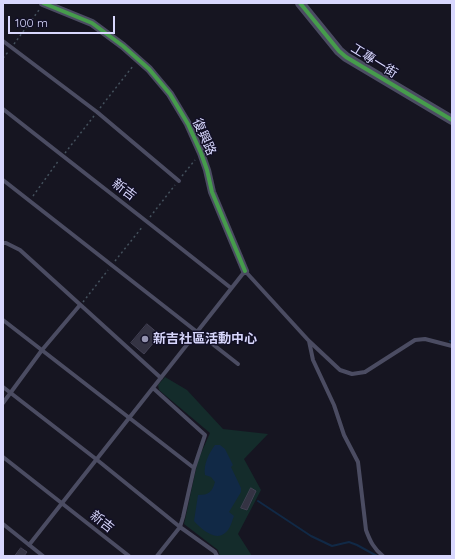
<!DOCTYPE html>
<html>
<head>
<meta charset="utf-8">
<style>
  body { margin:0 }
  #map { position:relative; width:455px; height:559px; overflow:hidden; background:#161521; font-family:Quicksand,sans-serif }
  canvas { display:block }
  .frame { position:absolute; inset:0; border:4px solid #d8d7fd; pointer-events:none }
  .scale { position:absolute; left:8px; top:16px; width:107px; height:18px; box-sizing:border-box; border:2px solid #d8d7fd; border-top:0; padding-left:5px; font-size:12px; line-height:14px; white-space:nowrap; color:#d8d7fd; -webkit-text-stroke:3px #121026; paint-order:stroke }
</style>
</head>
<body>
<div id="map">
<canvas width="455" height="559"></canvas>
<div class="frame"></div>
<div class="scale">100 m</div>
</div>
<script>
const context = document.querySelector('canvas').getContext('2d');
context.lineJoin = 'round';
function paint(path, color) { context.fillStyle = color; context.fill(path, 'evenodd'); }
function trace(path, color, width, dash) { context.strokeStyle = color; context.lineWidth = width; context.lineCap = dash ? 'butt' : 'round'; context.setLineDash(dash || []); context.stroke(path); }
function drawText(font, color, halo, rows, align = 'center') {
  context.font = font + ' Quicksand,"Noto Sans TC",sans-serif'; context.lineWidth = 3; context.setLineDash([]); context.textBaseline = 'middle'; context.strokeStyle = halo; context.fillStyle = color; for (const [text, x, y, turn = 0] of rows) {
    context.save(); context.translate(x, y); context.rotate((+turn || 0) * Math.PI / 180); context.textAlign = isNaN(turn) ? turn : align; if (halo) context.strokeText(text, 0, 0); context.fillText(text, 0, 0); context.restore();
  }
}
const green = new Path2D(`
  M165 377 187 390 223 429 268 434 244 459 261 490 238 534 252 556H220L218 550 184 524 198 460 210 433 159 390 158 385Z`);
const water = new Path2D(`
  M215 445H220L225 449 233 465 231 467 241 488V492L229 512 234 516C232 521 230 530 225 533 215 542 200 528 194 521L198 495C209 495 212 492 215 482L211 477 205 475C203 465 209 453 215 445Z`);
const stream = new Path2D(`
  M450 341 452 342
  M258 501 311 536 332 546 349 542 357 545 377 556`);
const building = new Path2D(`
  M147 324 160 335 144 354 131 343Z
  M251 488 256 491 247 510 241 508Z
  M21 548 27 552 24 556H15Z`);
const path = new Path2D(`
  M14 44 39 10
  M3 58 8 52
  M100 108 133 66
  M65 153 94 116
  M182 176 195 160
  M33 196 59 160
  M150 217 175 185
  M115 261 143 226
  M83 302 108 270`);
const service = new Path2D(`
  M3 41 97 112 179 181
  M3 109C79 169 156 228 231 288
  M3 180 238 364
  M3 243H6L20 250 161 378
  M3 320 194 468
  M309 341 340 370 352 374 365 372 415 340 425 339 452 346
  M3 387 96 459 180 527 215 552 217 556
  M153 388 205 435 194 468 183 517 180 527 157 556
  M3 403 42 350 80 305
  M3 457 129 556
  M3 524 43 556
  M29 545 245 271 309 341 313 360 334 405 344 435 358 462 366 530C370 541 374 549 383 556`);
const minor = new Path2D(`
  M43 3 92 23 123 46 149 69 170 94 188 124 201 153 207 170 212 192 245 271`);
const tertiary = new Path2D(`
  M300 3 339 51 346 57 452 120`);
const cycleway = new Path2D(`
  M43 3 92 23 123 46 149 69 170 94 188 124 201 153 207 170 212 192 245 271
  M300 3 339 51 346 57 452 120`);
const markers = [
  [145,339,4,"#9493b0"]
];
const streetNames = [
  ["工專一街",374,61,32],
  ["復興路",204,137,66],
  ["新吉",124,190,37],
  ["新吉",102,522,38]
];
const poiNames = [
  ["新吉社區活動中心",153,339]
];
paint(green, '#142c2b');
paint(water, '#112946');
trace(stream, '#112946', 2);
paint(building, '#343343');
trace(building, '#434154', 1);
trace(path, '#44515d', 1.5, [2, 3]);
trace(service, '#4b4c62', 4);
trace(minor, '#4b4c62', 8);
trace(tertiary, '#4b4c62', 10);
trace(cycleway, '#469c4c', 4);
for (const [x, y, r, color] of markers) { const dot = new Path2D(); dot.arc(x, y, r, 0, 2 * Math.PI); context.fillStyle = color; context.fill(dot); trace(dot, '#121026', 1.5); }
drawText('13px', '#d8d7fd', '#121026', streetNames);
drawText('bold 13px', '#d8d7fd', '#121026', poiNames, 'left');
</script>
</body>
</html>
